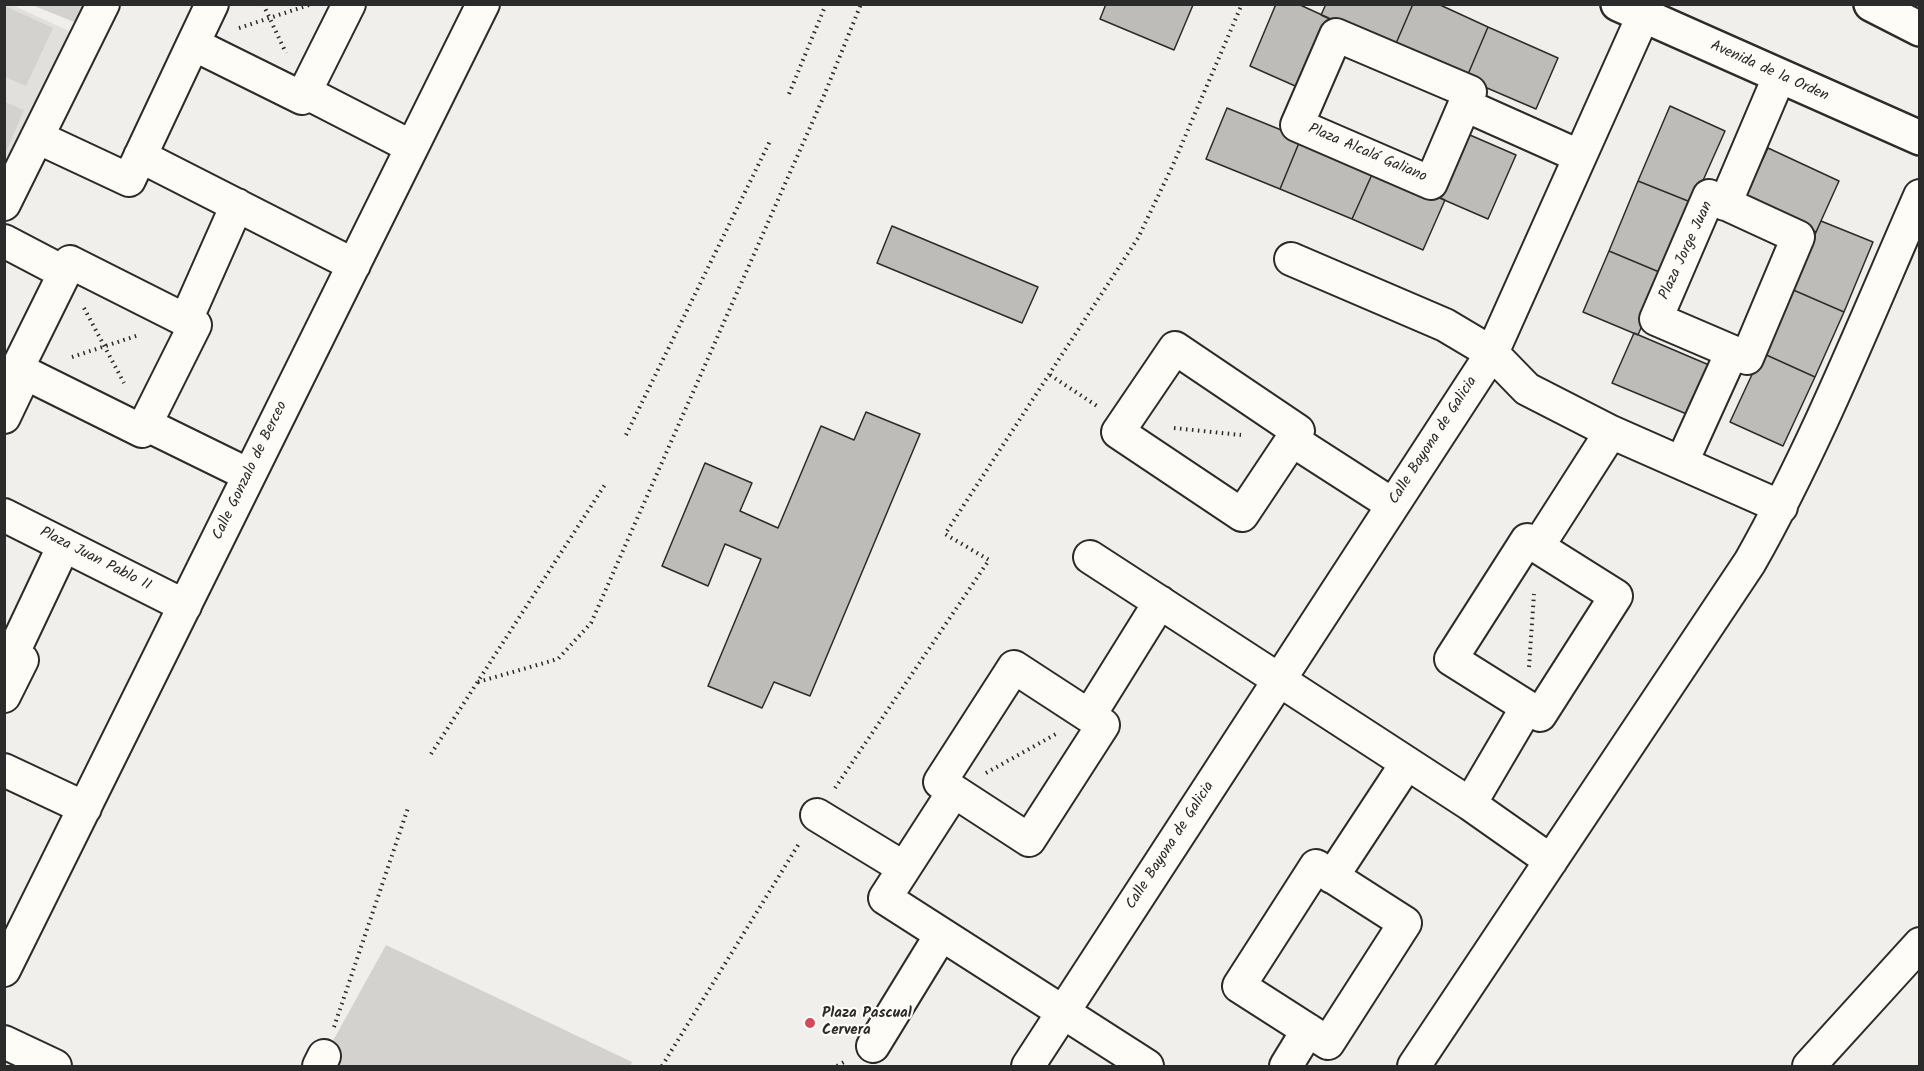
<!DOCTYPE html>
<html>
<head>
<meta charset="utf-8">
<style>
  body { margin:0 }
  #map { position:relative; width:1924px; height:1071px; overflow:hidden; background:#f0efeb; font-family:Kalam,sans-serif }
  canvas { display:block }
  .frame { position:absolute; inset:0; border:6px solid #2b2b2b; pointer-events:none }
</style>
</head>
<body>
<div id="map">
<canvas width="1924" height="1071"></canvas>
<div class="frame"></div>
</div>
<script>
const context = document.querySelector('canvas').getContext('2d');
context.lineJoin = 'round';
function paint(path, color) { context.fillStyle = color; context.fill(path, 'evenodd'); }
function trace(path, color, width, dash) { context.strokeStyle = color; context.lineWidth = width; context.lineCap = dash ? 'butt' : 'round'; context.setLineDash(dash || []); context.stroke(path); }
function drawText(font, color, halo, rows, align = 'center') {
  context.font = font + ' Kalam,sans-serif'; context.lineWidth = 4.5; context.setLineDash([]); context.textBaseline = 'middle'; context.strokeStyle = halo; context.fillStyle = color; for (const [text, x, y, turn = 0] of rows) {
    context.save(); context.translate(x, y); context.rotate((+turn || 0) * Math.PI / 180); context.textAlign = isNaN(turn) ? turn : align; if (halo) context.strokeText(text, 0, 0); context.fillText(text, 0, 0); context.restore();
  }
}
const built = new Path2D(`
  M10 4 82 37 5 200 4 5Z`);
const green = new Path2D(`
  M32 5H100L89 28Z
  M5 6 53 28 26 86 5 77Z
  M5 102 24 110 5 154Z
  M386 945 632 1062 630 1066H319Z`);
const building = new Path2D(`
  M1106 4H1191L1193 5 1174 50 1100 19Z
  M1276 4H1298L1333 20 1302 89 1250 66Z
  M1326 4H1413L1394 48 1321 15Z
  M1413 4H1438L1488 27 1466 79 1394 48Z
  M1488 27 1558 58 1536 109 1466 79Z
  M1670 106 1725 131 1693 203 1638 181Z
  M1227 108 1301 138 1280 189 1206 159Z
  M1463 132 1516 155 1488 219 1435 196Z
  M1301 138 1374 170 1352 219 1280 189Z
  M1768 148 1839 181 1816 232 1744 199Z
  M1374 170 1445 200 1423 250 1352 219Z
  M1638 181 1693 203 1664 274 1609 251Z
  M1821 221 1873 242 1844 312 1791 289Z
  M892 226 1038 287 1022 323 877 263Z
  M1609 251 1664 274 1638 335 1583 312Z
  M1791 289 1844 312 1815 377 1762 353Z
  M1634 333 1709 365 1689 415 1612 383Z
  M1762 353 1815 377 1783 446 1730 422Z
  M866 412 920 434 810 696 774 682 762 708 708 686 761 559 725 544 708 586 662 566 705 463 752 483 740 511 778 528 821 426 854 440Z`);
const path = new Path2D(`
  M263 4 286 53
  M239 28 312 4
  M789 94 826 4
  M84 308 124 383
  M72 357 139 335
  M1050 375 1097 406
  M1174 428 1241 435
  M626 435 771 139
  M1529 667 1534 594
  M478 682 558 659 591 623 823 98 861 4
  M431 754 606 483
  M986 773 1056 734
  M835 788 989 560 945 534 1138 238 1172 167 1242 4
  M334 1027 408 808
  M662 1066 800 842
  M837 1066 846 1061`);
const street = new Path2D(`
  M212 4 193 44 302 98 349 4
  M1336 35 1470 92 1431 183 1297 125Z
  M305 92 412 147
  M1465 105 1579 156
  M37 137 129 180 193 44
  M140 156 354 265
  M1709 196 1798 237 1747 358 1656 319Z
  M4 204 103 4
  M1725 204 1779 77
  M4 241 65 273
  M1291 259 1445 325 1492 353 1527 389 1611 432 1781 507
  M70 262 195 325 142 431 17 369Z
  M186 320 237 205
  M1175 348 1298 431 1242 515 1118 432Z
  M4 417 25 373
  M145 424 249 475
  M1292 440 1393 505
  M1682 462 1732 352
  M4 515 185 606
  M1527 540 1616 596 1540 715 1451 659Z
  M1538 546 1611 432
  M1090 557 1470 804 1551 861
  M4 651 22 660 4 696
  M12 655 64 545
  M1014 667 1103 725 1029 840 940 782Z
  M1089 716 1160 602
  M4 770 85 808
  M954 791 885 898 1147 1066
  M1470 804 1527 707
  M817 815 904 868
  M1316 866 1405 923 1328 1043 1239 986Z
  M1332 877 1407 763
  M4 970 483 4
  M4 1042 55 1066
  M873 1046 941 935
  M319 1066 324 1056
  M1028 1066 1492 353 1643 16
  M1286 1066 1308 1030
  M1414 1066 1750 562C1816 445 1866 319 1920 196
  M1809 1066 1920 944`);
const secondary = new Path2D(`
  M1618 4 1920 138`);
const highway = new Path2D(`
  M1871 4 1920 29`);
const markers = [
  [810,1023,6,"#d1495b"]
];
const streetNames = [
  ["Avenida de la Orden",1769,72,24],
  ["Plaza Alcalá Galiano",1367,154,23],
  ["Plaza Jorge Juan",1687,251,-65],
  ["Calle Bayona de Galicia",1434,441,-57],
  ["Calle Gonzalo de Berceo",251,471,-64],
  ["Plaza Juan Pablo II",95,560,27],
  ["Calle Bayona de Galicia",1171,846,-57]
];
const poiNames = [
  ["Plaza Pascual",822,1014],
  ["Cervera",822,1031]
];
paint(built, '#e1e0dc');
paint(green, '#d3d2cf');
paint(building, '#bdbcb8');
trace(building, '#2b2b2b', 1.5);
trace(street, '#2b2b2b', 36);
trace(secondary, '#2b2b2b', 38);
trace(highway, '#2b2b2b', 38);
trace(path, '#2b2b2b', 4, [1.5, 4.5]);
trace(street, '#fdfcf7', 32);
trace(secondary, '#fdfcf7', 33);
trace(highway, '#fdfcf7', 33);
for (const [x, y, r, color] of markers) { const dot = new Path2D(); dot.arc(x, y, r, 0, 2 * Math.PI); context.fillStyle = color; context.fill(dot); trace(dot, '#fdfcf7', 2); }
drawText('15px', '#2b2b2b', '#fdfcf7', streetNames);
drawText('bold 15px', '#2b2b2b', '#fdfcf7', poiNames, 'left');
</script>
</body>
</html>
